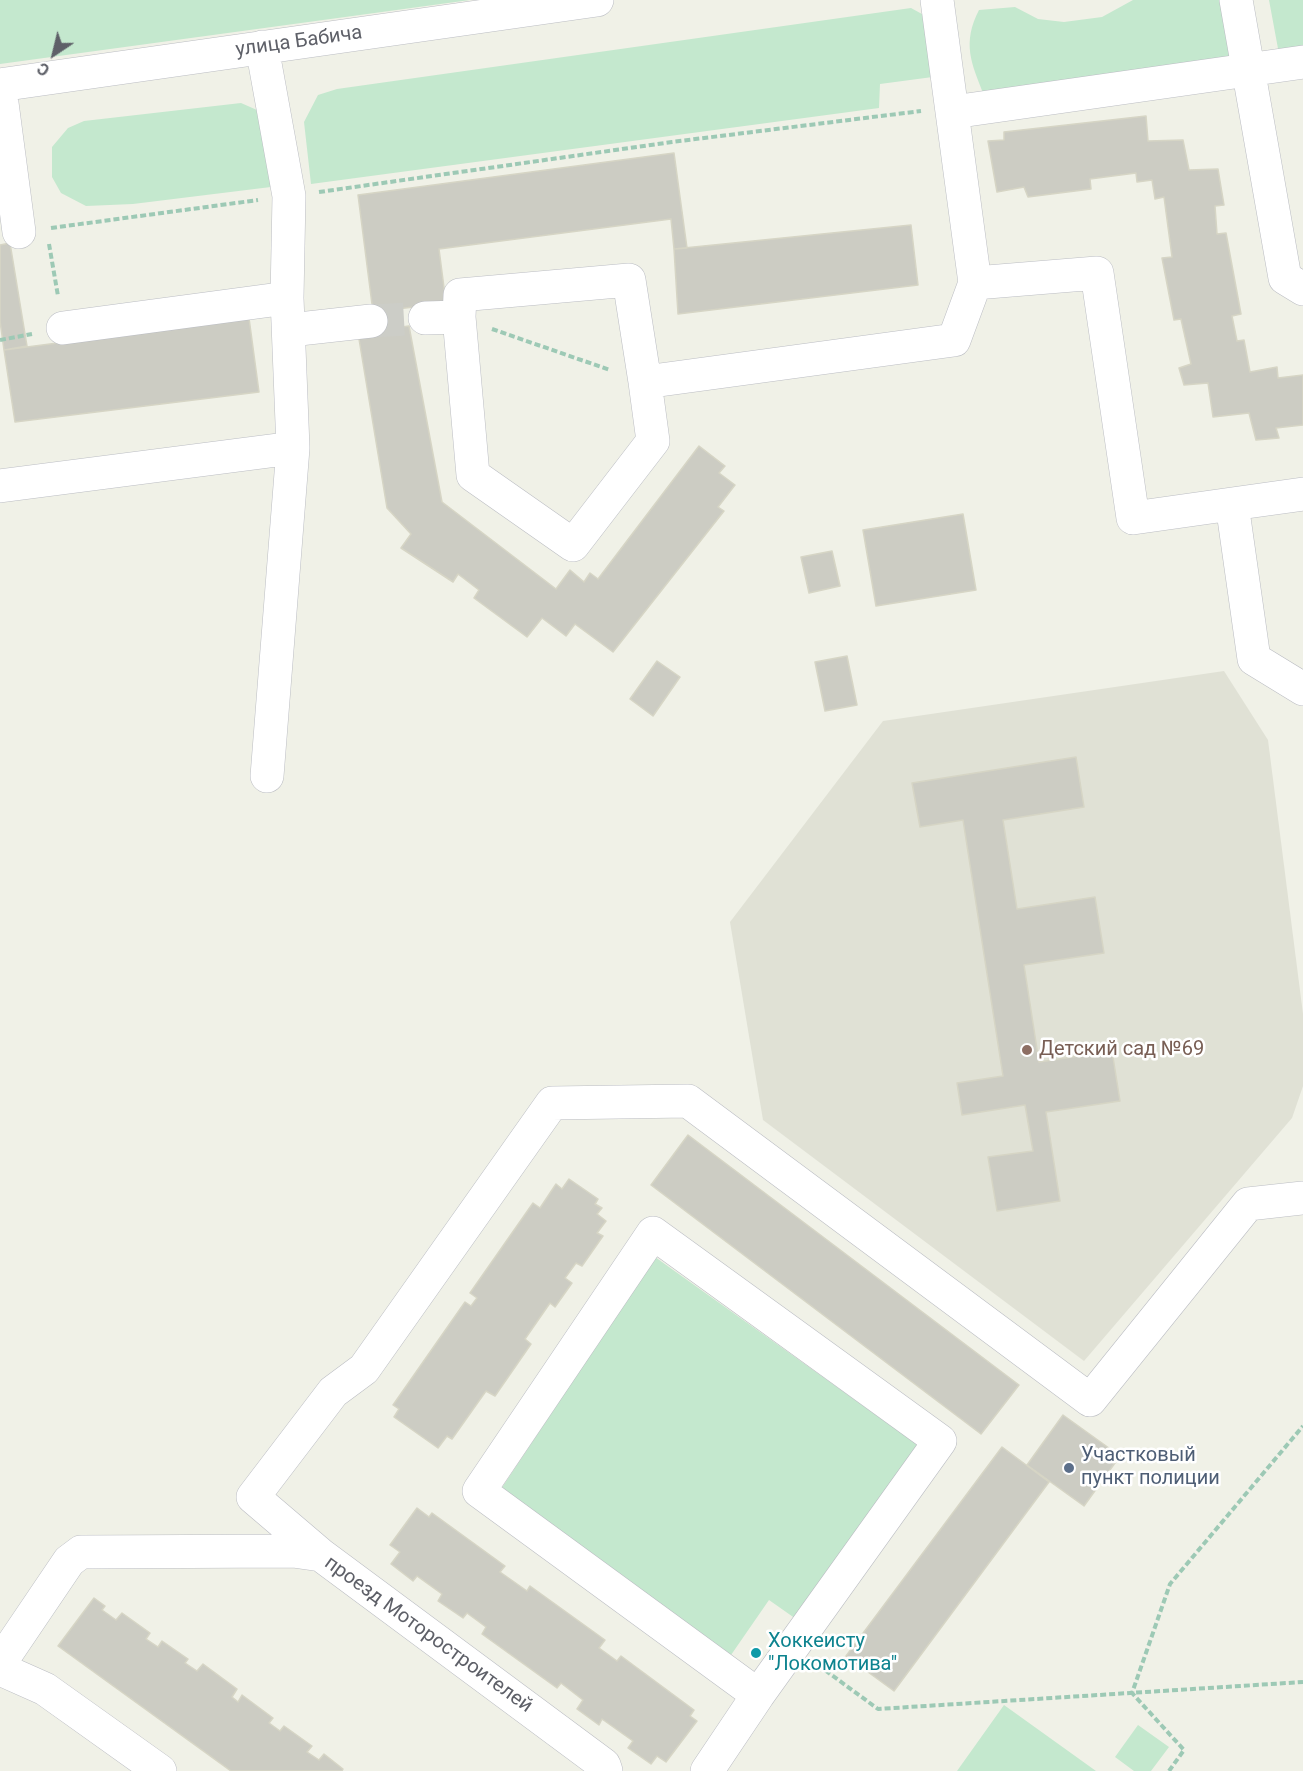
<!DOCTYPE html>
<html>
<head>
<meta charset="utf-8">
<style>
  body { margin:0 }
  #map { position:relative; width:1303px; height:1771px; overflow:hidden; background:#f0f1e7; font-family:Roboto,sans-serif }
  canvas { display:block }
  .north { position:absolute; left:24px; top:24px; width:60px; height:60px; -webkit-text-stroke:4px #fff; paint-order:stroke; rotate:215deg; font-size:16px; font-weight:700; line-height:24px; text-align:center; color:#5e6068 }
  .north::after { content:''; display:block; margin:auto; width:21px; height:27px; background:#5e6068; clip-path:polygon(50% 0,100% 100%,50% 72%,0 100%) }
</style>
</head>
<body>
<div id="map">
<canvas width="1303" height="1771"></canvas>
<div class="north">С</div>
</div>
<script>
const context = document.querySelector('canvas').getContext('2d');
context.lineJoin = 'round';
function paint(path, color) { context.fillStyle = color; context.fill(path, 'evenodd'); }
function trace(path, color, width, dash) { context.strokeStyle = color; context.lineWidth = width; context.lineCap = dash ? 'butt' : 'round'; context.setLineDash(dash || []); context.stroke(path); }
function drawText(font, color, halo, rows, align = 'center') {
  context.font = font + ' Roboto,sans-serif'; context.lineWidth = 5; context.setLineDash([]); context.textBaseline = 'middle'; context.strokeStyle = halo; context.fillStyle = color; for (const [text, x, y, turn = 0] of rows) {
    context.save(); context.translate(x, y); context.rotate((+turn || 0) * Math.PI / 180); context.textAlign = isNaN(turn) ? turn : align; if (halo) context.strokeText(text, 0, 0); context.fillText(text, 0, 0); context.restore();
  }
}
const education = new Path2D(`
  M1224 671 1268 740 1303 1014V1086L1292 1118 1084 1361 763 1120 730 922 883 721Z`);
const green = new Path2D(`
  M0 0H470L0 64Z
  M1133 0H1227L1242 59 984 95C971 63 962 43 979 10L1015 7 1038 19 1064 22 1102 17Z
  M1269 0H1303V51L1279 54Z
  M911 8 931 19 940 76 880 84 879 108 311 184 304 122 318 95 337 89Z
  M241 103 257 110 279 186 133 204 86 206 61 193 52 177V147L68 128 84 121Z
  M655 1257 918 1445 796 1619 769 1600 731 1655 501 1489Z
  M1004 1705 1096 1771H957Z
  M1138 1725 1169 1747 1151 1771H1134L1115 1757Z`);
const building = new Path2D(`
  M1146 116 1148 141 1183 140 1189 170 1218 169 1224 205 1215 206 1217 234 1226 233 1241 314 1232 316 1237 341 1244 340 1250 372 1277 367 1278 378 1303 375V425L1276 428 1279 438 1256 440 1249 413 1213 417 1208 383 1184 385 1179 368 1191 364 1181 319 1174 320 1162 258 1172 257 1164 197 1155 199 1152 180 1137 182 1136 173 1090 179 1091 189 1028 197 1024 187 997 192 988 141 1004 140V132Z
  M674 153 687 248 674 249 671 219 439 249 446 303 373 312 358 195Z
  M911 225 918 285 678 314 674 249Z
  M10 243 27 346 4 350 0 321V245Z
  M249 318 259 392 15 422 4 350Z
  M409 326 442 502 556 589 570 570 584 582 590 573 598 579 699 446 725 466 719 473 735 485 718 507 724 511 613 652 575 624 566 636 542 618 527 637 474 598 479 590 458 574 453 582 401 548 411 534 387 508 358 333Z
  M963 514 976 590 876 606 863 530Z
  M832 551 840 586 809 593 801 557Z
  M847 656 857 705 825 711 815 662Z
  M657 661 680 677 653 716 630 699Z
  M1076 757 1084 807 1003 820 1017 909 1095 897 1104 953 1024 965 1039 1062 1112 1051 1120 1101 1046 1112 1060 1201 997 1211 988 1157 1033 1151 1025 1105 962 1115 957 1083 1003 1076 963 820 920 827 912 783Z
  M688 1135 1019 1385 981 1434 651 1185Z
  M569 1179 598 1199 595 1204 602 1208 597 1214 606 1221 597 1233 603 1236 582 1266 576 1263 565 1278 572 1283 555 1307 550 1303 525 1339 531 1344 495 1396 486 1391 452 1439 447 1436 438 1448 394 1417 399 1409 393 1405 465 1302 471 1306 477 1298 470 1293 533 1203 540 1208 556 1184 562 1189Z
  M1063 1415 1120 1456 1084 1506 1027 1465Z
  M1002 1447 1049 1482 894 1691 846 1656Z
  M417 1508 429 1517 432 1513 505 1566 500 1572 527 1591 530 1586 605 1640 599 1648 617 1661 621 1656 694 1710 690 1716 697 1721 666 1762 657 1756 651 1764 628 1748 633 1741 602 1719 599 1725 577 1709 583 1700 561 1683 557 1688 482 1634 486 1627 467 1613 463 1618 438 1601 442 1594 417 1576 413 1581 391 1564 400 1552 390 1545Z
  M94 1598 105 1606 102 1610 116 1620 122 1613 150 1633 146 1639 158 1647 162 1641 188 1659 185 1663 197 1671 203 1664 237 1689 232 1697 238 1702 242 1695 273 1718 269 1723 280 1731 284 1726 312 1746 307 1752 319 1760 324 1754 343 1769 342 1771H231L58 1646Z`);
const minorTunnel = new Path2D(`
  M371 321 425 318`);
const path = new Path2D(`
  M319 192 672 142 921 111
  M51 228 258 200
  M49 244 58 296
  M492 329 610 370
  M0 340 32 334
  M818 1665 878 1709 1303 1682
  M1169 1771 1184 1750 1132 1693 1170 1584 1303 1426`);
const minor = new Path2D(`
  M1236 0 1285 278 1303 289
  M0 85 597 0
  M0 88 19 232
  M953 112 1303 62
  M975 283 1097 273 1133 518 1232 504 1254 659 1303 689
  M459 317 473 475 573 545 653 441 645 382
  M425 318 459 317 460 295 629 280 645 382 954 340 975 283 937 0
  M63 328 287 298
  M290 330 371 321
  M0 486 293 448 287 298 289 196 262 47
  M1232 504 1303 494
  M267 776 293 448
  M321 1555 253 1497 333 1392 364 1369 552 1103 688 1101 1090 1400 1248 1204 1303 1198
  M0 1663 69 1561 81 1552 293 1551 321 1555 604 1765 606 1771
  M0 1669 45 1689 160 1771
  M707 1771 758 1695 940 1441 653 1233 479 1491 758 1695`);
const markers = [
  [1027,1050,6,"#8d6e63"],
  [1069,1468,6,"#5c6f8a"],
  [756,1653,6,"#0f9aa8"]
];
const streetNames = [
  ["улица Бабича",299,42,-8],
  ["проезд Моторостроителей",428,1635,36]
];
const educationNames = [
  ["Детский сад №69",1039,1050]
];
const serviceNames = [
  ["Участковый",1081,1456],
  ["пункт полиции",1081,1479]
];
const cultureNames = [
  ["Хоккеисту",768,1642],
  ["\"Локомотива\"",768,1665]
];
paint(education, '#e0e1d5');
paint(green, '#c4e8ce');
paint(building, '#ccccc3');
trace(building, '#d6d5c5', 1.5);
trace(minorTunnel, '#cccdc7', 33, [33, 16]);
trace(minor, '#bbbdc3', 34);
trace(path, '#9dc9b5', 4, [6, 3]);
trace(minor, '#fff', 33);
for (const [x, y, r, color] of markers) { const dot = new Path2D(); dot.arc(x, y, r, 0, 2 * Math.PI); context.fillStyle = color; context.fill(dot); trace(dot, '#fff', 2); }
drawText('20px', '#5e6068', '#fff', streetNames);
drawText('20px', '#785e54', '#fff', educationNames, 'left');
drawText('20px', '#4e5e75', '#fff', serviceNames, 'left');
drawText('20px', '#0d838f', '#fff', cultureNames, 'left');
</script>
</body>
</html>
